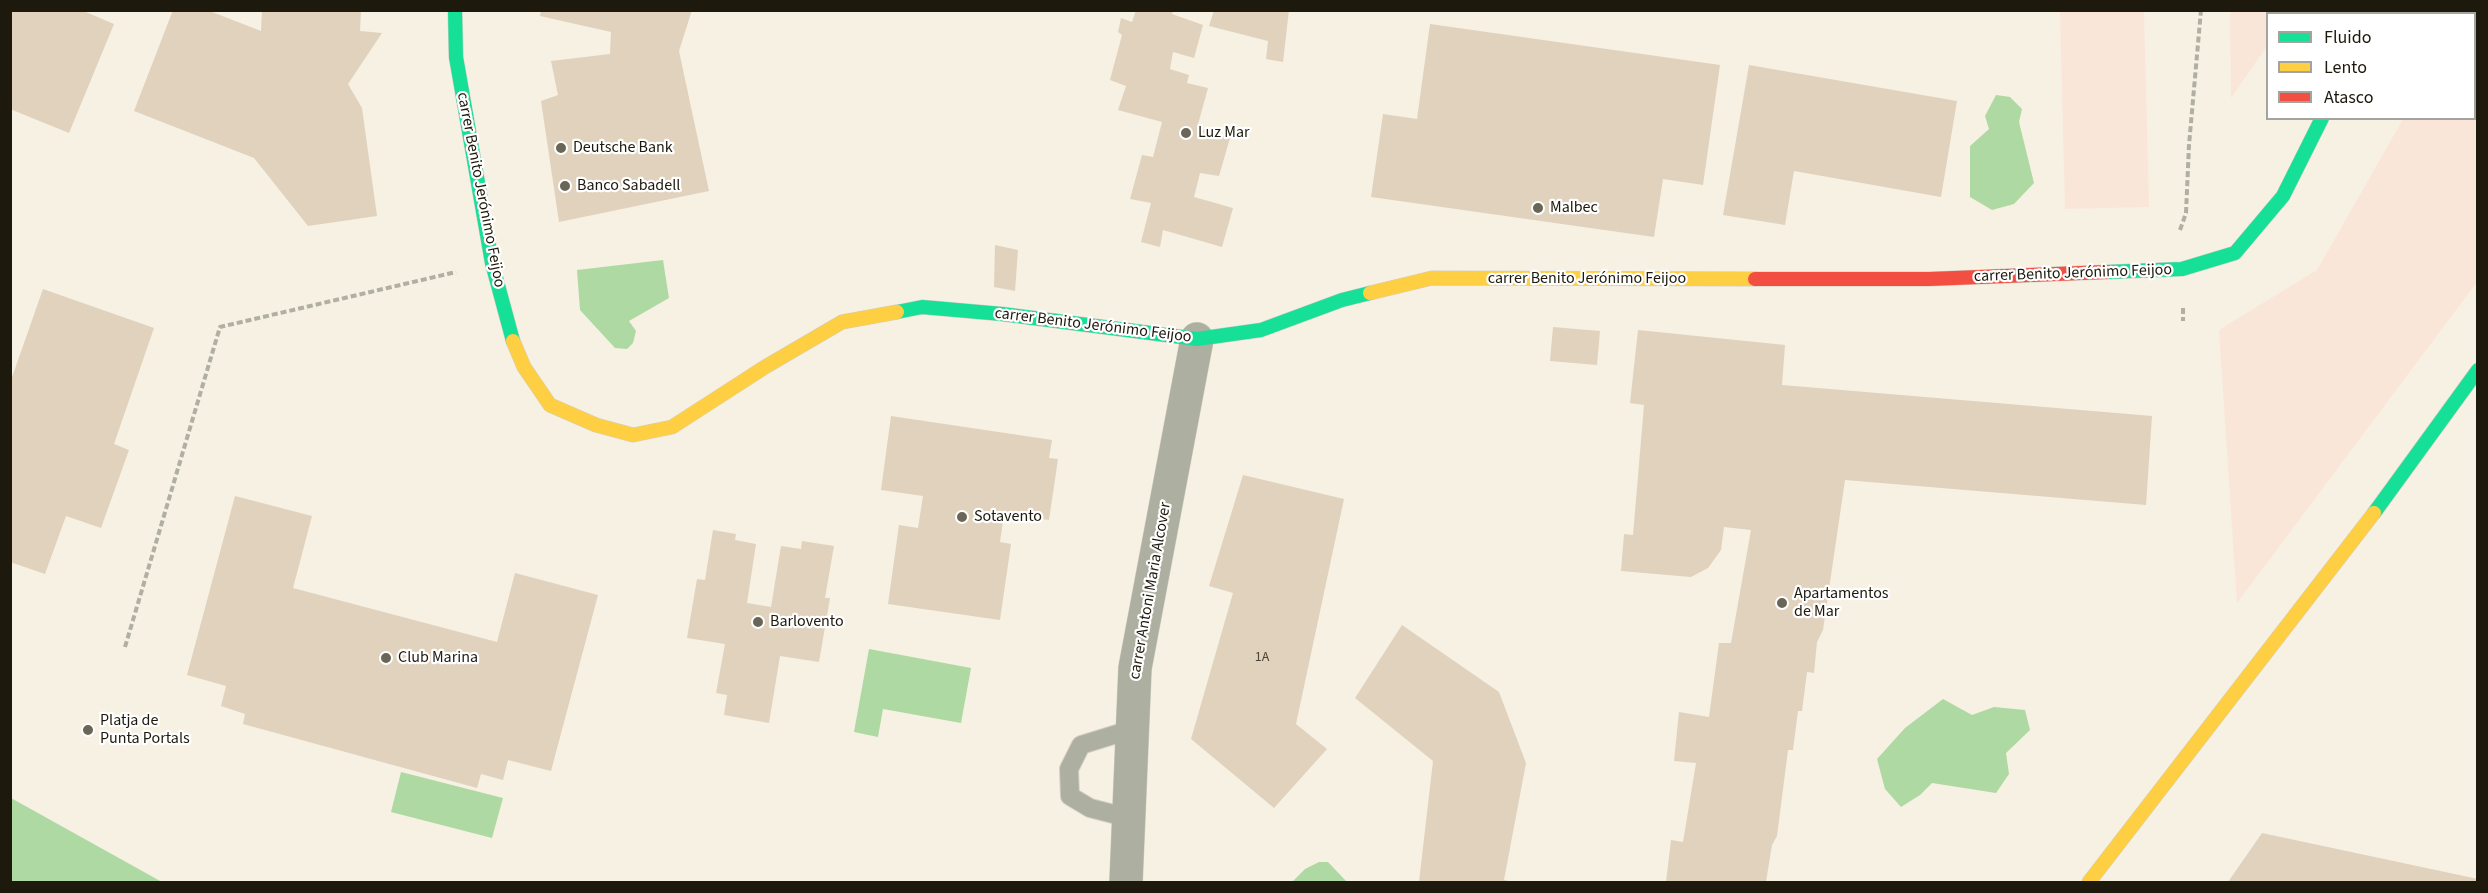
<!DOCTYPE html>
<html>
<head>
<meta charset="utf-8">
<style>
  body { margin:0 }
  #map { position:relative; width:2488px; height:893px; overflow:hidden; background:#f6f1e2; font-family:"Source Sans 3",sans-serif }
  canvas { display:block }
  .frame { position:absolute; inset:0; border:12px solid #1d190c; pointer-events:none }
  .legend { position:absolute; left:2266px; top:12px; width:210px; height:108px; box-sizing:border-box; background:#fff; border:2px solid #a5a39e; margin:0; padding:8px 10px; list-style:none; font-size:18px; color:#1d190c }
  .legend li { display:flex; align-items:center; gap:12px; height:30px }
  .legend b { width:30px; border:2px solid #a5a39e }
</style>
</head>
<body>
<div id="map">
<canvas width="2488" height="893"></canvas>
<div class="frame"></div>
<ul class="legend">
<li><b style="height:8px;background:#16e098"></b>Fluido</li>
<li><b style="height:8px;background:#ffcf43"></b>Lento</li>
<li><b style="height:8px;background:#f24e42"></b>Atasco</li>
</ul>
</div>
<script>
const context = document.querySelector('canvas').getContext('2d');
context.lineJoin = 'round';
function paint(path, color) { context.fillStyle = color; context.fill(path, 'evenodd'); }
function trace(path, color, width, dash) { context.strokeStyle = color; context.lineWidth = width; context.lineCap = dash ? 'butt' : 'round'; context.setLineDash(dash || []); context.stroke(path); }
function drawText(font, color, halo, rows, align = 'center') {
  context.font = font + ' "Source Sans 3",sans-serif'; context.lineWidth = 4.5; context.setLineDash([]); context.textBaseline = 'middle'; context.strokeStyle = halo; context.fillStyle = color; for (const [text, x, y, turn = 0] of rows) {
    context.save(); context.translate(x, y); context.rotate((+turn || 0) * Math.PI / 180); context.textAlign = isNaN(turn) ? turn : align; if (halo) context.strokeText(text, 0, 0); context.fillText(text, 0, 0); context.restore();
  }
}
const green = new Path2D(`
  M2060 11H2144L2149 207 2065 209Z
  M2230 11H2292L2290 13 2268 14 2267 46 2231 98Z
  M2477 11V282L2237 603 2219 330 2317 270 2403 119 2474 118V13Z`);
const water = new Path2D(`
  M1996 95 2010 97 2022 109 2019 122 2034 183 2014 204 1992 210 1970 197V146L1989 129 1985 116Z
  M663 260 669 298 629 321 636 331 633 343 627 349 615 348 580 310 577 270Z
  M869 649 971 668 961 723 883 709 878 737 854 732Z
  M1943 699 1972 715 1994 707 2025 710 2030 730 2006 753 2009 774 1996 793 1932 783 1920 795 1901 807 1885 789 1877 759 1905 728Z
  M401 772 503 798 492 838 391 812Z
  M11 798 162 882H11Z
  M1319 862H1328L1347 882H1292L1305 869Z`);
const building = new Path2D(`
  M10 10H81L114 24 69 133 10 109Z
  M173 10H207L261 31 262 10H361L360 31 382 33 348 84 362 108 377 216 308 226 254 158 134 111Z
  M541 10H692L679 51 709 191 559 222 541 101 558 95 551 61 610 54 611 32 540 16Z
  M1136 10H1173L1172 14 1203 25 1194 58 1173 52 1170 69 1189 75 1187 83 1208 88 1197 128 1230 138 1219 176 1200 173 1194 197 1233 208 1222 247 1163 230 1160 247 1141 242 1151 203 1130 199 1142 155 1153 157 1162 122 1118 110 1126 86 1110 80 1122 35 1118 32 1121 18 1132 22Z
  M1214 10H1289L1283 62 1266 59 1268 41 1209 26Z
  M1430 24 1720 65 1703 185 1663 179 1654 237 1371 197 1383 114 1417 119Z
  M1749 65 1957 101 1941 197 1794 171 1785 225 1723 215Z
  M995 245 1018 250 1015 291 994 287Z
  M43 289 154 328 114 444 129 450 101 528 66 516 45 574 10 562V383Z
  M1553 327 1600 331 1597 365 1550 361Z
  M1638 330 1785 345 1782 385 2152 416 2146 505 1845 480 1823 630 1817 642 1814 673 1807 672 1802 711H1798L1793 750H1788L1777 836 1772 845 1766 882H1666L1671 840 1683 842 1696 763 1674 761 1679 712 1709 717 1719 643H1731L1751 530 1724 527 1721 550 1708 568 1691 577 1621 571 1624 534 1633 535 1644 405 1630 403Z
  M891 416 1052 440 1049 458 1058 459 1049 520 1004 514 1000 542 1011 544 1000 620 888 604 899 525 918 528 923 496 881 490Z
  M1243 475 1344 499 1296 724 1327 749 1274 808 1191 739 1233 593 1209 586Z
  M235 496 312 516 293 588 497 642 515 573 598 595 551 771 508 760 503 780 481 774 477 788 243 724 245 714 221 706 226 686 187 675Z
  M713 530 736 534 735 540 756 544 747 603 771 607 781 546 801 549 802 541 834 546 825 598H830L819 662 780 656 769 723 724 715 727 695 716 693 725 644 687 638 697 579 705 580Z
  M1402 625 1499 692 1526 763 1504 880 1514 882H1419L1433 761 1355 698Z
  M2262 833 2478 879V882H2228Z`);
const path = new Path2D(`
  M2180 230 2186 213 2189 145 2201 10
  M2183 308V321
  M125 647 220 327 456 272`);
const lane = new Path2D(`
  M1129 818 1090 808 1070 796 1069 769 1081 745 1133 729`);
const street = new Path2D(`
  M2383 14 2385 10
  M1126 882 1135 668 1197 339`);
const fast = new Path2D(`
  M455 10 456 57 492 263 513 341
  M2106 272 2182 269 2235 253 2283 196 2322 118
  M897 312 922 307 1002 314 1197 339 1261 330 1342 300 1370 293
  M2374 513 2478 370`);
const slow = new Path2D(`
  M1370 293 1432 278 1755 279
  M513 341 524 367 550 405 596 425 633 435 672 427 765 367 842 322 897 312
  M2089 882 2374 513`);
const jam = new Path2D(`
  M1755 279H1929L2106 272`);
const markers = [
  [1186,133,6,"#696557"],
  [561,148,6,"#696557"],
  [565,186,6,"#696557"],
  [1538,208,6,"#696557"],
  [962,517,6,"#696557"],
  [1782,603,6,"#696557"],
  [758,622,6,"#696557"],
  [386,658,6,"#696557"],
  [88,730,6,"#696557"]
];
const numberNames = [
  ["1A",1262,658]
];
const poiNames = [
  ["Luz Mar",1198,133],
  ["Deutsche Bank",573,148],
  ["Banco Sabadell",577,186],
  ["Malbec",1550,208],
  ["Sotavento",974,517],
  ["Apartamentos",1794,594],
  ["de Mar",1794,612],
  ["Barlovento",770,622],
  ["Club Marina",398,658],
  ["Platja de",100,721],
  ["Punta Portals",100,739]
];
const streetNames = [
  ["carrer Benito Jerónimo Feijoo",480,190,79],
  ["carrer Benito Jerónimo Feijoo",2073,274,-2],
  ["carrer Benito Jerónimo Feijoo",1587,279],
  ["carrer Benito Jerónimo Feijoo",1093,326,7],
  ["carrer Antoni Maria Alcover",1151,591,-80]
];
paint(green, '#fae6d9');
paint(water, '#afd9a3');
paint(building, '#e1d2be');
trace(lane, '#d2cec1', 20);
trace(street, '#d2cec1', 34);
trace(fast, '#d2cec1', 15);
trace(slow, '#d2cec1', 15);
trace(jam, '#d2cec1', 15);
trace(path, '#b0afa2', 4, [6, 3]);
trace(lane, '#adafa1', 18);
trace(street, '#adafa1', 33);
trace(fast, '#16e098', 14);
trace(slow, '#ffcf43', 14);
trace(jam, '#f24e42', 14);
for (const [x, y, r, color] of markers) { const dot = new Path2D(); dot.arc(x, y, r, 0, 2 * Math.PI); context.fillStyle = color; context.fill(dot); trace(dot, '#fff', 2); }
drawText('14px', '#4e4738', null, numberNames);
drawText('16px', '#1d190c', '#fff', poiNames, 'left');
drawText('16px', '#1d190c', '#fff', streetNames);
</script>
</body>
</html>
